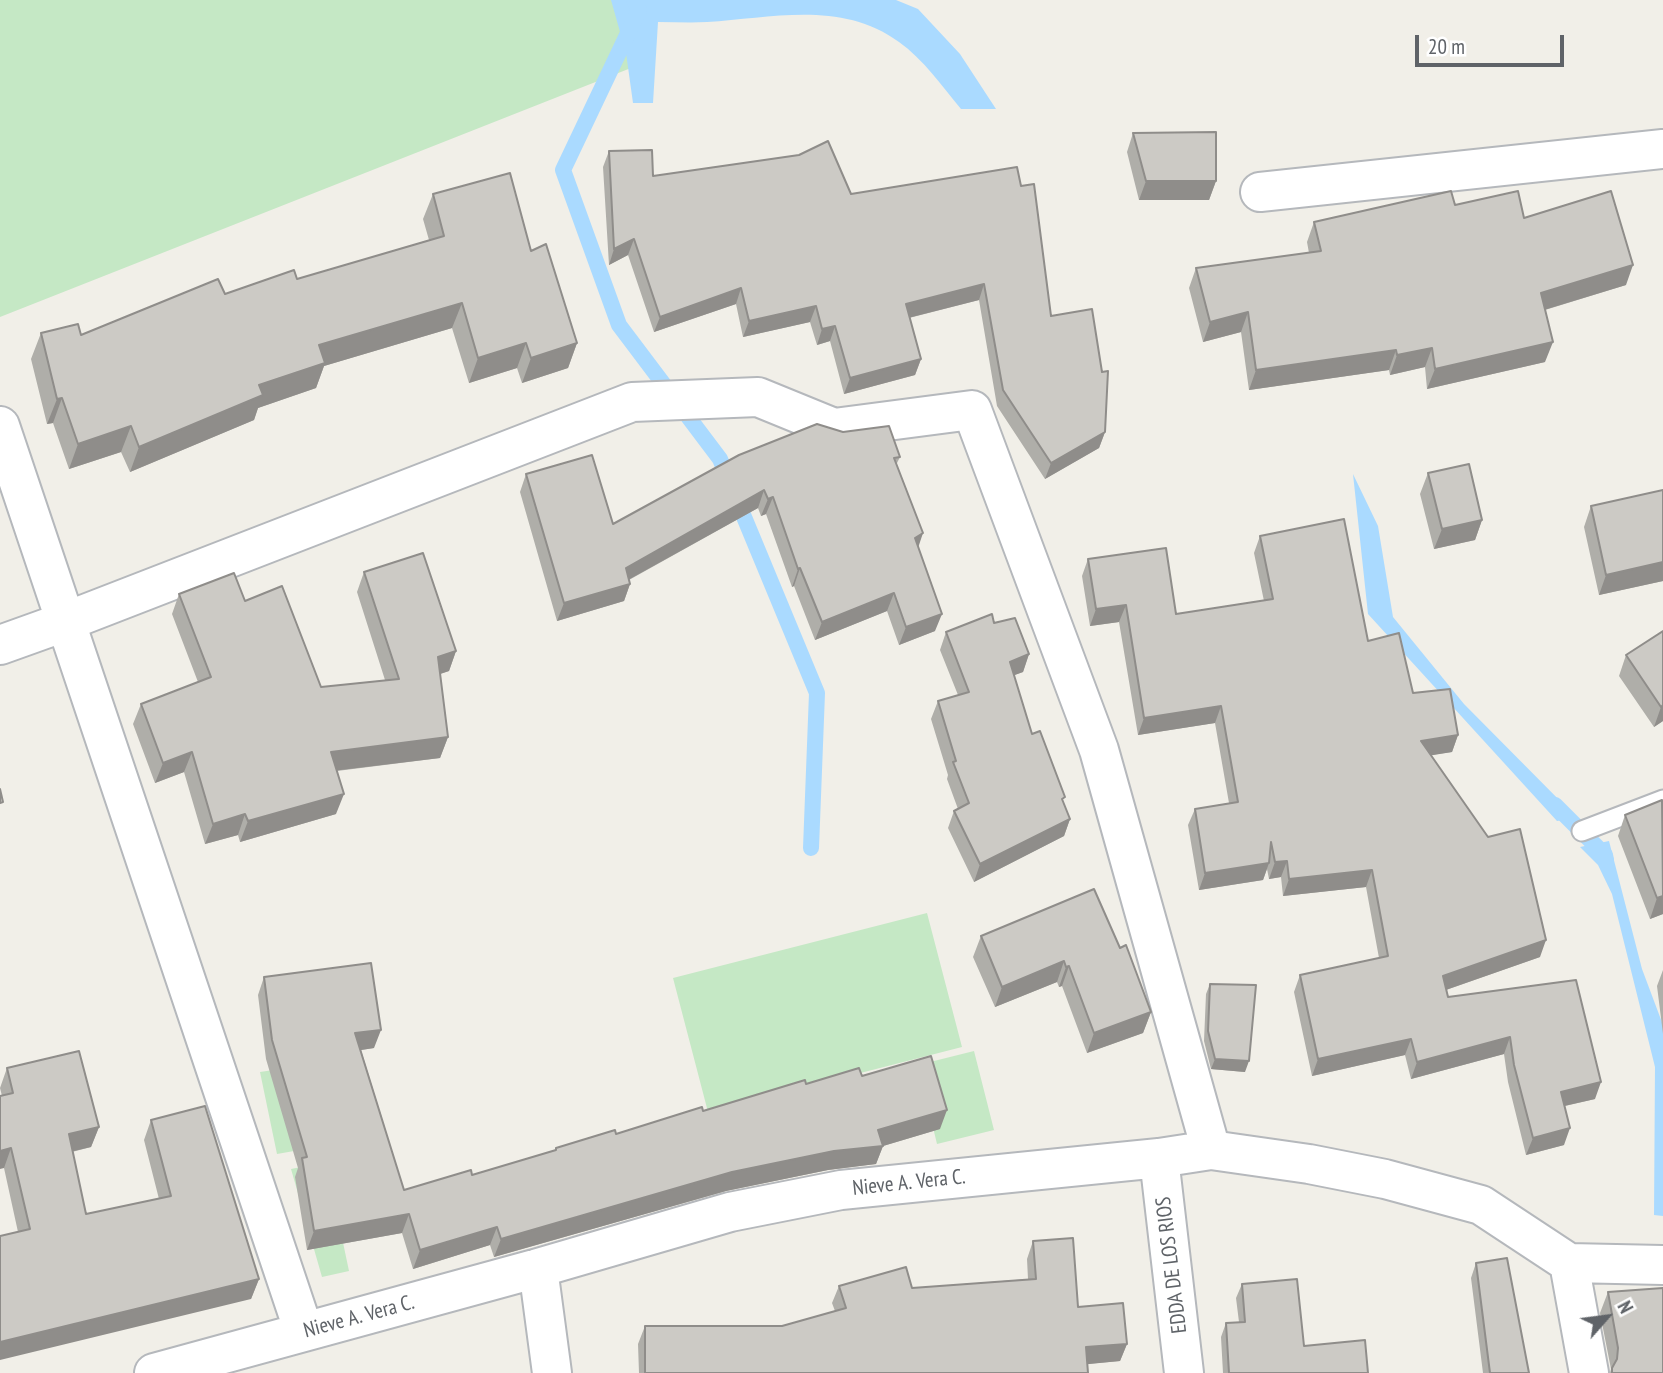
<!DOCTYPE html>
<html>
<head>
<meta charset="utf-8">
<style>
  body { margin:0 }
  #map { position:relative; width:1663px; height:1373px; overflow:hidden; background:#f1efe8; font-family:"PT Sans Narrow",sans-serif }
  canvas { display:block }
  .north { position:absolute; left:1572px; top:1282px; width:70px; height:70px; -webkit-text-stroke:5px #fff; paint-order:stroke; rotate:62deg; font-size:19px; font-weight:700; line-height:28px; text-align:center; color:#5f6368 }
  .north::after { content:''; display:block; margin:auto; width:24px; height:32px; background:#5f6368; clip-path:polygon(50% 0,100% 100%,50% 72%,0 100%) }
  .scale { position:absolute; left:1415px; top:35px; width:149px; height:32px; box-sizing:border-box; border:4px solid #5f6368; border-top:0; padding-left:9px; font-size:21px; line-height:24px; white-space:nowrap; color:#5f6368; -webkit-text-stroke:5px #fff; paint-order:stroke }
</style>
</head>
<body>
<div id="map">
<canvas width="1663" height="1373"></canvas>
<div class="north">N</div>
<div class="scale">20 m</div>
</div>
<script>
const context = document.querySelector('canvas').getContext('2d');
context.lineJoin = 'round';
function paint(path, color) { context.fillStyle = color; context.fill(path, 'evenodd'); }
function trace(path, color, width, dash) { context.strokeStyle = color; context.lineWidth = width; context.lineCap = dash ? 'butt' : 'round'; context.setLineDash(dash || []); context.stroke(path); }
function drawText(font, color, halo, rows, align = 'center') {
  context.font = font + ' "PT Sans Narrow",sans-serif'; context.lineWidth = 7; context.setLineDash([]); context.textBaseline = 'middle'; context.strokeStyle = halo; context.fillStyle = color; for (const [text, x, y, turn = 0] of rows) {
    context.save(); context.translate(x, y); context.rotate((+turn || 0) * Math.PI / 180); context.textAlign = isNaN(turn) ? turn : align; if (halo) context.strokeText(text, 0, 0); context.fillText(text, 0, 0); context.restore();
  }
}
const green = new Path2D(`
  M0 0H631V68L0 317Z
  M927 913 962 1047 708 1112 673 978Z
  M974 1051 994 1130 937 1144 918 1065Z
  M334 1061 351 1141 277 1154 260 1072Z
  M376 1152 333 1195 349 1271 322 1277 291 1169Z`);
const water = new Path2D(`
  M611 0H896L918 9 960 54 996 109H961C942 86 923 59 899 42 842 0 772 18 707 22 691 23 674 22 658 22L653 103H633L626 53Z
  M1353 474 1378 526 1393 617 1464 704 1577 818 1557 821 1368 614Z
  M1609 841 1642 969 1663 1025V1216L1654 1215 1655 1067 1612 894 1598 865 1580 847Z`);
const stream = new Path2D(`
  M634 0 639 10 563 170 619 325 720 459 817 693 811 848
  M1555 805 1605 855 1606 860`);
const service = new Path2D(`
  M1582 831 1663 800`);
const minor = new Path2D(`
  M1260 192 1663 149
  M0 426 304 1332
  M0 645 67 621 632 402 758 397 834 428 972 410 1099 750 1211 1150
  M1159 1158 1184 1373
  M1569 1263 1589 1373
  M538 1268 552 1373
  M154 1373 538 1268 730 1212 841 1190 1159 1158 1211 1150 1309 1164 1385 1179 1481 1205 1569 1263 1663 1265`);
const wall = new Path2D(`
  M1133 133 1216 181 1209 200H1139L1127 152Z
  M609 151 653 176 851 194 1021 186 1051 316 1105 432 1099 448 1045 479 997 406 979 300 909 318 921 359 915 375 844 394 830 341 817 345 810 322 743 337 736 304 654 332 628 255 609 265 603 167Z
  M433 194 531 251 577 343 568 368 522 383 517 368 469 383 452 328 324 366 316 388 258 408 254 420 130 472 121 452 69 469 53 423 47 424 31 359 41 333 81 335 225 294 297 279 429 240 423 219Z
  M1455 205 1524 218 1626 285 1545 310V362L1427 389 1425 367 1390 375 1389 370 1249 390 1241 332 1203 342 1189 288 1196 268 1309 253 1307 242 1314 222Z
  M900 457 896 465 918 547 935 631 899 645 887 611 815 640 794 586 792 587 766 514 761 516 758 508 629 580 630 584 624 601 557 621 520 492 526 474 613 524Z
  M1428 473 1482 520 1475 540 1434 549 1420 494Z
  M1663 490V581L1599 595 1584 527 1591 506Z
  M1260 536 1368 641 1413 693 1458 735 1452 752 1431 755 1540 957 1446 990 1448 997 1576 980 1595 1099 1565 1106 1564 1145 1526 1155 1508 1082 1504 1054 1411 1079 1405 1055 1312 1076 1294 992 1300 975 1379 958 1366 887 1283 896 1281 877 1269 879 1267 869 1263 880 1199 890 1188 825 1195 809 1229 803 1215 723 1138 735 1119 622 1090 626 1082 576 1088 559 1176 614 1264 601 1254 553Z
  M364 572 456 651 449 671 440 674 448 737 440 758 337 771 336 814 240 842 238 835 205 844 184 772 155 783 133 724 141 704 198 682 172 614 179 594 245 601 321 687 385 680 357 592Z
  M994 623 1029 654 1023 672 1014 675 1032 734 1070 819 1064 836 974 882 948 828 954 811 958 809 947 779 948 775 931 719 938 701 958 695 940 650 946 632Z
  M1663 631V721L1654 727 1619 676 1626 655Z
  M1662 800 1663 914 1650 919 1618 836 1625 815Z
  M981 936 1120 948 1151 1012 1143 1033 1087 1053 1062 986 1059 987 1057 982 995 1007 973 957Z
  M1663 970V1034L1657 986Z
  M264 977 374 1048 361 1050 404 1190 472 1175 554 1151 556 1148 616 1134 806 1084 862 1076 940 1129 883 1146 876 1164 828 1170 726 1191 494 1257 490 1245 413 1269 402 1233 307 1250 295 1177 298 1168 266 1059 258 995Z
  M1210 984 1245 1072 1211 1069 1204 1041 1206 994Z
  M7 1068 99 1127 91 1147 72 1152 86 1214 159 1199 144 1140 151 1120 259 1279 251 1299 18 1232 4 1168 2 1096 0 1088Z
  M1033 1241 1078 1307 1127 1344 1120 1361 1087 1364 1088 1373H639L638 1344 645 1326H782L835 1311 832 1303 839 1286 912 1288 1028 1279 1027 1259Z
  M1476 1263 1529 1373H1483L1471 1278Z
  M1242 1284 1304 1346 1368 1373H1223L1221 1337 1226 1323 1239 1322 1236 1298Z
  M1608 1292 1663 1373H1610L1611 1369 1600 1313Z`);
const shadedWall = new Path2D(`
  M1146 181H1216L1209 200H1139Z
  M634 239 628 255 609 265 614 249Z
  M1633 265 1626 285 1534 313 1541 293Z
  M984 284 979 300 900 320 906 304Z
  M741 288 736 304 654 332 660 317Z
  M462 303 452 328 324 366 316 388 258 408 254 420 130 472 139 447 259 385 319 345Z
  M816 306 810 322 743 337 749 321Z
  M1248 312 1241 332 1203 342 1210 322Z
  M835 326 830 341 817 345 822 329Z
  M1553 342 1545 362 1427 389 1435 369Z
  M526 343 517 368 469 383 478 358Z
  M577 343 568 368 522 383 531 358Z
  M1432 348 1425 367 1390 375 1397 355Z
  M1396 350 1389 370 1249 390 1256 370Z
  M921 359 915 375 844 394 850 378Z
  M62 398 53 423 47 424 57 399Z
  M131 426 121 452 69 469 78 444Z
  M1105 432 1099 448 1045 479 1051 463Z
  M764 490 758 508 619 585 626 568Z
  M773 497 766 514 761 516 768 499Z
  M1482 520 1475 540 1434 549 1442 529Z
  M923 533 917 551 915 538Z
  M1663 562V581L1599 595 1606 575Z
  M800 568 794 586 792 587 798 569Z
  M630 584 624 601 557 621 564 603Z
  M894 593 887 611 815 640 822 622Z
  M1126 605 1119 622 1090 626 1096 609Z
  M942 614 935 631 899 645 906 627Z
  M456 651 449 671 431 677 438 657Z
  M1029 654 1023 672 1004 679 1010 662Z
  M1663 705V721L1654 727 1661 707Z
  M1221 706 1215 723 1138 735 1144 718Z
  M1458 735 1452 752 1415 758 1421 741Z
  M448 737 440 758 324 772 331 752Z
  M192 752 184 772 155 783 163 763Z
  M344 794 336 814 240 842 248 821Z
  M245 814 238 835 205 844 213 824Z
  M1070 819 1064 836 974 882 980 864Z
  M1287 861 1281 877 1269 879 1275 862Z
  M1269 863 1263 880 1199 890 1205 873Z
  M1372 870 1366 887 1283 896 1289 879Z
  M1663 896V914L1650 919 1657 898Z
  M1546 940 1540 957 1437 993 1443 976Z
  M1064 961 1057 982 995 1007 1002 987Z
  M1069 966 1062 986 1059 987 1066 967Z
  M1151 1012 1143 1033 1087 1053 1094 1033Z
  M381 1030 374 1048 348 1052 355 1033Z
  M1510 1037 1504 1054 1411 1079 1417 1062Z
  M1411 1039 1405 1055 1312 1076 1318 1059Z
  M1215 1059 1249 1061 1245 1072 1211 1069Z
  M1601 1082 1595 1099 1555 1108 1561 1092Z
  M947 1110 940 1129 883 1146 876 1164 828 1170 726 1191 494 1257 501 1239Z
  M99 1127 91 1147 61 1154 69 1134Z
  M1570 1128 1564 1145 1526 1155 1533 1138Z
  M11 1148 4 1168 0 1169V1151Z
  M409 1214 402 1233 307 1250 314 1231Z
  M497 1227 490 1245 413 1269 420 1250Z
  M259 1279 251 1299 0 1360V1342Z
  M1127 1344 1120 1361 1079 1365 1086 1347Z`);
const building = new Path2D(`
  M1216 132V181H1146L1133 133Z
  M828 141 851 194 1017 167 1021 186 1034 184 1051 316 1092 309 1102 372 1108 371 1105 432 1051 463 1003 390 984 284 906 304 921 359 850 378 835 326 822 329 816 306 749 321 741 288 660 317 634 239 614 249 609 151 652 150 653 176 799 155Z
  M510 173 531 251 546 244 577 343 531 358 526 343 478 358 462 303 319 345 325 363 259 385 263 395 139 447 131 426 78 444 62 398 57 399 41 333 78 324 81 335 218 279 225 294 294 270 297 279 444 236 433 194Z
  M1451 191 1455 205 1518 191 1524 218 1611 191 1633 265 1541 293 1553 342 1435 369 1432 348 1397 355 1396 350 1256 370 1248 312 1210 322 1196 268 1321 251 1314 222Z
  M817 424 843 432 889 426 900 457 894 458 923 533 915 538 942 614 906 627 894 593 822 622 800 568 798 569 773 497 768 499 764 490 626 568 630 584 564 603 526 474 592 455 613 524 739 455Z
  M1469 464 1482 520 1442 529 1428 473Z
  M1663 490V562L1606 575 1591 506Z
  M1344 519 1368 641 1399 633 1413 693 1450 689 1458 735 1421 741 1488 837 1520 829 1546 940 1443 976 1448 997 1576 980 1601 1082 1561 1092 1570 1128 1533 1138 1514 1065 1510 1037 1417 1062 1411 1039 1318 1059 1300 975 1388 956 1372 870 1289 879 1287 861 1275 862 1271 842 1269 863 1205 873 1195 809 1238 802 1221 706 1144 718 1126 605 1096 609 1088 559 1166 548 1176 614 1273 599 1260 536Z
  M423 553 456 651 438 657 448 737 331 752 344 794 248 821 245 814 213 824 192 752 163 763 141 704 211 677 179 594 234 573 245 601 282 586 321 687 399 679 364 572Z
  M992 614 994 623 1015 618 1029 654 1010 662 1032 734 1040 731 1065 797 1062 799 1070 819 980 864 954 811 969 803 953 762 956 761 938 701 969 692 946 632Z
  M1663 631V705L1661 707 1626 655Z
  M0 789 3 802 0 803Z
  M1662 800 1663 896 1657 898 1625 815Z
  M1094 889 1120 948 1126 945 1151 1012 1094 1033 1069 966 1066 967 1064 961 1002 987 981 936Z
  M371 963 381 1030 355 1033 404 1190 471 1170 472 1175 556 1150V1148L615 1130 616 1134 702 1107 703 1111 805 1080 806 1084 859 1068 862 1076 931 1056 947 1110 878 1130 883 1146 834 1151 732 1172 501 1239 497 1227 420 1250 409 1214 314 1231 302 1158 307 1157 272 1040 264 977Z
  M1210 984 1256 985 1249 1061 1215 1059 1208 1031Z
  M79 1051 99 1127 69 1134 86 1214 171 1196 151 1120 205 1106 259 1279 0 1342V1236L30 1229 11 1148 0 1151V1096L13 1093 7 1068Z
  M1073 1238 1078 1307 1123 1303 1127 1344 1086 1347 1088 1373H645V1326H782L846 1308 839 1286 906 1267 912 1288 1036 1279 1033 1241Z
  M1507 1258 1529 1373H1490L1476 1263Z
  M1297 1279 1304 1346 1365 1340 1368 1373H1229L1226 1323 1245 1322 1242 1284Z
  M1663 1288V1373H1612V1368L1617 1359 1618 1348 1608 1292Z`);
const streetNames = [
  ["Nieve A. Vera C.",909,1183,-6],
  ["EDDA DE LOS RIOS",1172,1265,-97],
  ["Nieve A. Vera C.",359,1317,-15]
];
paint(green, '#c5e8c5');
paint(water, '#aadaff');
trace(stream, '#aadaff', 16);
trace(service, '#b5b8bc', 23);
trace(minor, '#b5b8bc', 42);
trace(service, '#fff', 19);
trace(minor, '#fff', 38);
paint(wall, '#afaea9');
paint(shadedWall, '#8f8d8a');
paint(building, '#cccac5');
trace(building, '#8f8d8a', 2);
drawText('21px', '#5f6368', '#fff', streetNames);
</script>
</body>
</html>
